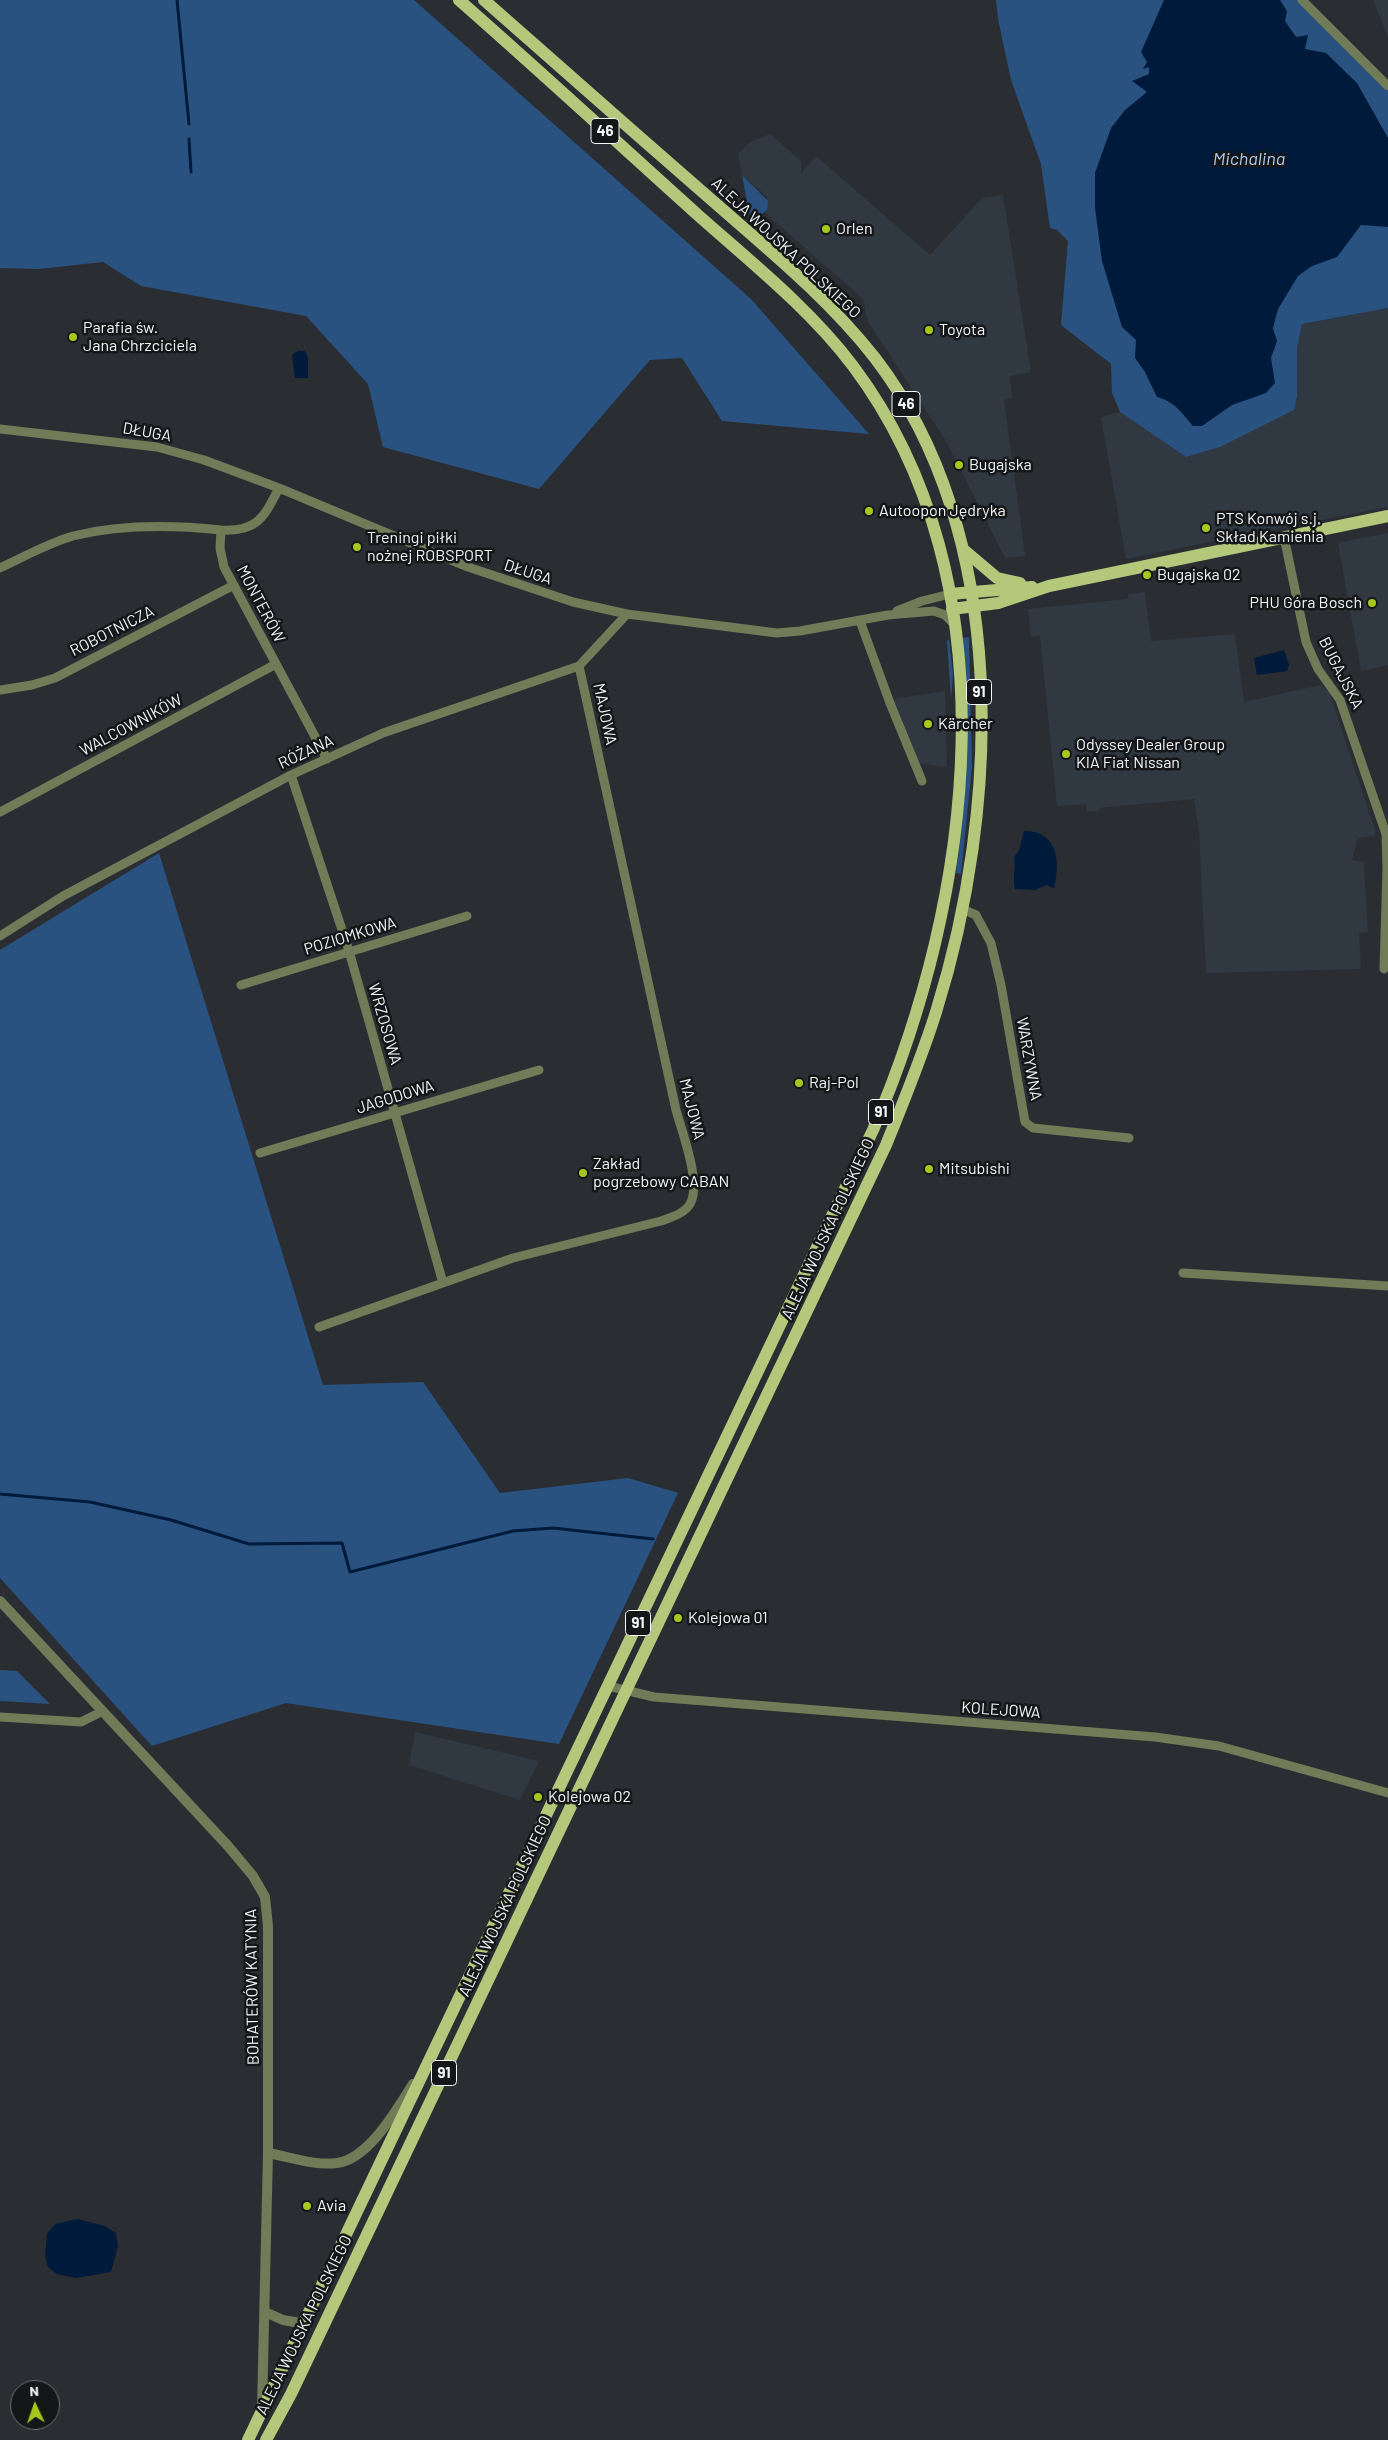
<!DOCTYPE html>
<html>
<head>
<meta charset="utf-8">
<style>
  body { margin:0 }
  #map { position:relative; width:1388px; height:2440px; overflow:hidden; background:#2a2e33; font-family:Barlow,sans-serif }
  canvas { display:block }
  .north { position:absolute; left:10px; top:2380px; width:50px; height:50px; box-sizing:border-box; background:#141618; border:1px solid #6d6f72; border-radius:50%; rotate:357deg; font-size:14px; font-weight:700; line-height:20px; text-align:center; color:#f3f5f8 }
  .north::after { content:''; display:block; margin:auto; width:18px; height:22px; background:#a8c71d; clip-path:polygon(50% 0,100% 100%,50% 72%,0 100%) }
</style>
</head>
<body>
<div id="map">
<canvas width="1388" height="2440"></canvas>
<div class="north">N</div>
</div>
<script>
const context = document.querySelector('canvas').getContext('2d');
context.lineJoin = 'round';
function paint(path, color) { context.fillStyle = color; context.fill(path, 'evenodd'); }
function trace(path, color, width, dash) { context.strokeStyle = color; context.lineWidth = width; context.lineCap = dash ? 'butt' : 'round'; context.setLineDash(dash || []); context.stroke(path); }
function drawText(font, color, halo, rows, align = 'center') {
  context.font = font + ' Barlow,sans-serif'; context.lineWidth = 5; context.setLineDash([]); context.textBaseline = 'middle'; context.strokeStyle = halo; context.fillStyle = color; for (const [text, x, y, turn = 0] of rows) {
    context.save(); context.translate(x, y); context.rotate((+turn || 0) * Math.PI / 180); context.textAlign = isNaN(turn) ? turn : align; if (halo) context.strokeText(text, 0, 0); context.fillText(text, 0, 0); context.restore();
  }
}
const built = new Path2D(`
  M1373 0H1388V37Z
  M770 134 801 161V174L816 156 930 255 982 198 1003 195 1031 372 1010 376 1012 398 1004 400 1025 556 1005 558 946 441 868 322 863 299 764 212 767 210V197L742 175 738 154 750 142Z
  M1388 308V507L1265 531 1259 529 1240 536 1126 559 1101 417 1120 412 1186 457 1220 447 1294 410 1297 397V348L1302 324Z
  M1388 533V665L1361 671 1338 543Z
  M1145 592 1151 641 1235 634 1244 702 1321 685 1329 692 1376 833 1374 836 1358 838 1352 860 1364 862V867L1368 932 1359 933 1361 969 1206 973 1199 832 1194 799 1099 808V811L1087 812 1086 804 1057 806 1040 636 1031 637 1028 609 1128 599V594Z
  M945 691 947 767 919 763 894 699Z
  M415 1732 539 1761 520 1800 409 1765Z`);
const green = new Path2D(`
  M0 0H414L751 299 869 434 722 421 682 358 650 360 539 489 383 447 368 384 306 316 141 286 103 262 39 269 0 268Z
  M996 0H1298L1388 91V308L1302 324 1297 348V397L1294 410 1220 447 1186 457 1120 412 1112 393 1111 364 1061 325 1068 241 1057 230 1050 228 1041 164 1011 80 998 19Z
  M742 175 768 201 767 210 758 217 744 210 748 207Z
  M969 637 972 767 961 874 956 873C968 795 969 716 962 638Z
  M949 639 953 675 951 699 947 641Z
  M159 853 323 1385 423 1382 500 1493 628 1478 678 1493 559 1744 286 1703 152 1746 0 1578V950Z
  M0 1670 17 1671 50 1704 0 1701Z`);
const water = new Path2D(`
  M1164 0H1280L1287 11 1285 21 1296 37 1308 35 1305 49 1326 53 1357 83 1388 138V227L1361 225 1337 257 1312 266 1298 276 1278 309 1273 328 1277 341 1271 358 1275 383 1266 393 1232 405 1202 426H1193C1181 412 1175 402 1157 397L1145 372 1135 358 1136 340 1122 327 1102 261 1095 208V173L1111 128 1125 110 1147 92 1132 81 1149 74V67L1143 69 1147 62 1141 52Z
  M298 351H305L308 358V378H295L292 355Z
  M1284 650 1289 665 1287 671 1257 675 1254 658Z
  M1024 831C1057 831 1061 860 1054 888L1046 885 1035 890 1015 889C1012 879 1016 868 1014 857L1019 851Z
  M77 2219 105 2226 116 2233 118 2246 111 2272 76 2278 57 2274 48 2267 45 2256 47 2234 55 2224Z`);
const stream = new Path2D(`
  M177 0 189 124
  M189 139 191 172
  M0 1494 90 1502 171 1520 249 1544 342 1543 350 1572 513 1531 553 1528 653 1539`);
const minor = new Path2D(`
  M1302 0 1388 86
  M0 429 157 447 204 460 279 488 468 567 573 602 627 614 777 633 800 631 888 615 934 611 945 615 954 624
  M279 488C264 517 258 532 221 530L220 548 224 567 327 759
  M1284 537 1306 642 1318 669 1340 700 1386 834 1387 869 1384 969
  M0 568C24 557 48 543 73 536 121 524 173 525 221 530
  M897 611 922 601 950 594
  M860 621 890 703 922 781
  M0 690 32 685 55 678 234 585
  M291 775 349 951 443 1283
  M0 812 276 664
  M962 909 976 915 991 943 1001 985 1025 1122 1033 1128 1129 1138
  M0 936 63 896 291 775 383 733 579 666 627 614
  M241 985 467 916
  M260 1153 539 1070
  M1183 1273 1388 1286
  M319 1327 513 1258 661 1221C671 1217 684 1214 690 1204 702 1184 682 1132 676 1110L579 666
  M608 1686 654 1697 1155 1737 1219 1746 1388 1793
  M0 1717 81 1722 103 1711`);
const tertiary = new Path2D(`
  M0 1601 228 1846 253 1876 265 1897 268 1926V2153L262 2408
  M268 2153C290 2157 315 2166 337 2163 369 2159 397 2109 413 2084
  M265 2312 283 2320 305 2324`);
const primary = new Path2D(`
  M964 550 997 578 1020 583
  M950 594 1032 587
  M952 609 998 603 1049 586 1388 516
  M248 2440 873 1130C974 896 1015 582 853 366 810 309 752 263 699 216 619 144 540 71 459 0
  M266 2440 291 2394 886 1145C904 1101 922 1057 936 1012 1000 808 1011 535 875 358 829 299 770 251 714 202 637 135 560 67 484 0`);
const markers = [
  [826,229,5,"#a8c71d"],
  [929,330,5,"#a8c71d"],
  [73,337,5,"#a8c71d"],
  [959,465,5,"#a8c71d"],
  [869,511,5,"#a8c71d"],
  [1206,528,5,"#a8c71d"],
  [357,547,5,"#a8c71d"],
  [1147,575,5,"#a8c71d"],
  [1372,603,5,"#a8c71d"],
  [928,724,5,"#a8c71d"],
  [1066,754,5,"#a8c71d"],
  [799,1083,5,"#a8c71d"],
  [929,1169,5,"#a8c71d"],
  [583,1173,5,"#a8c71d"],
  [678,1618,5,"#a8c71d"],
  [538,1797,5,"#a8c71d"],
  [307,2206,5,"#a8c71d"]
];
const shields = [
  [605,131,28],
  [906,404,28],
  [979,692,25],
  [881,1112,25],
  [638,1623,25],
  [444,2073,25]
];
const shieldNames = [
  ["46",605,131],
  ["46",906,404],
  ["91",979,692],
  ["91",881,1112],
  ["91",638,1623],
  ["91",444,2073]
];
const poiNames = [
  ["Orlen",836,229],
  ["Parafia św.",83,328],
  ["Jana Chrzciciela",83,346],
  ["Toyota",939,330],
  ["Bugajska",969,465],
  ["Autoopon Jędryka",879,511],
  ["PTS Konwój s.j.",1216,519],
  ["Skład Kamienia",1216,537],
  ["Treningi piłki",367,538],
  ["nożnej ROBSPORT",367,556],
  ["Bugajska 02",1157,575],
  ["PHU Góra Bosch",1362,603,"right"],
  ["Kärcher",938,724],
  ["Odyssey Dealer Group",1076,745],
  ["KIA Fiat Nissan",1076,763],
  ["Raj-Pol",809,1083],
  ["Zakład",593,1164],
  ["pogrzebowy CABAN",593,1182],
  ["Mitsubishi",939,1169],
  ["Kolejowa 01",688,1618],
  ["Kolejowa 02",548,1797],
  ["Avia",317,2206]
];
const streetNames = [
  ["ALEJA WOJSKA POLSKIEGO",786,248,43],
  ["DŁUGA",147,432,10],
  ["DŁUGA",528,572,18],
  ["MONTERÓW",261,604,62],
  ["ROBOTNICZA",112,631,-27],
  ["BUGAJSKA",1341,673,63],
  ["MAJOWA",605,714,78],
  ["WALCOWNIKÓW",131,725,-28],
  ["RÓŻANA",306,752,-25],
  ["POZIOMKOWA",350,936,-17],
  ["WRZOSOWA",385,1024,74],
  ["WARZYWNA",1029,1059,80],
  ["JAGODOWA",395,1097,-17],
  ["MAJOWA",692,1109,76],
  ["ALEJA WOJSKA POLSKIEGO",828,1229,-65],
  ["KOLEJOWA",1001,1710,4],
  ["ALEJA WOJSKA POLSKIEGO",505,1906,-65],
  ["BOHATERÓW KATYNIA",252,1987,-91],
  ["ALEJA WOJSKA POLSKIEGO",304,2325,-64]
];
const waterNames = [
  ["Michalina",1249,159]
];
paint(built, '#303842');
paint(green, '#2a5280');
paint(water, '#001a3b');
trace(stream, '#001a3b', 3);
trace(minor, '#717b57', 9);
trace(tertiary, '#717b57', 10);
trace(primary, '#b4c87c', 12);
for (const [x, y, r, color] of markers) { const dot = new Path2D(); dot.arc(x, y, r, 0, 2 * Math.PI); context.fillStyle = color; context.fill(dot); trace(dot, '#141618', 2); }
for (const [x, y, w] of shields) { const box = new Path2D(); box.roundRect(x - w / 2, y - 12.5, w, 25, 4); context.fillStyle = '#141618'; context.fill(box); trace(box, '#f3f5f8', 1); }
drawText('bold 15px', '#f3f5f8', null, shieldNames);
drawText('16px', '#f3f5f8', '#141618', poiNames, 'left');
drawText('16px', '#f3f5f8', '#141618', streetNames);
drawText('italic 18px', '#afccf0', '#141618', waterNames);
</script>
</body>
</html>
